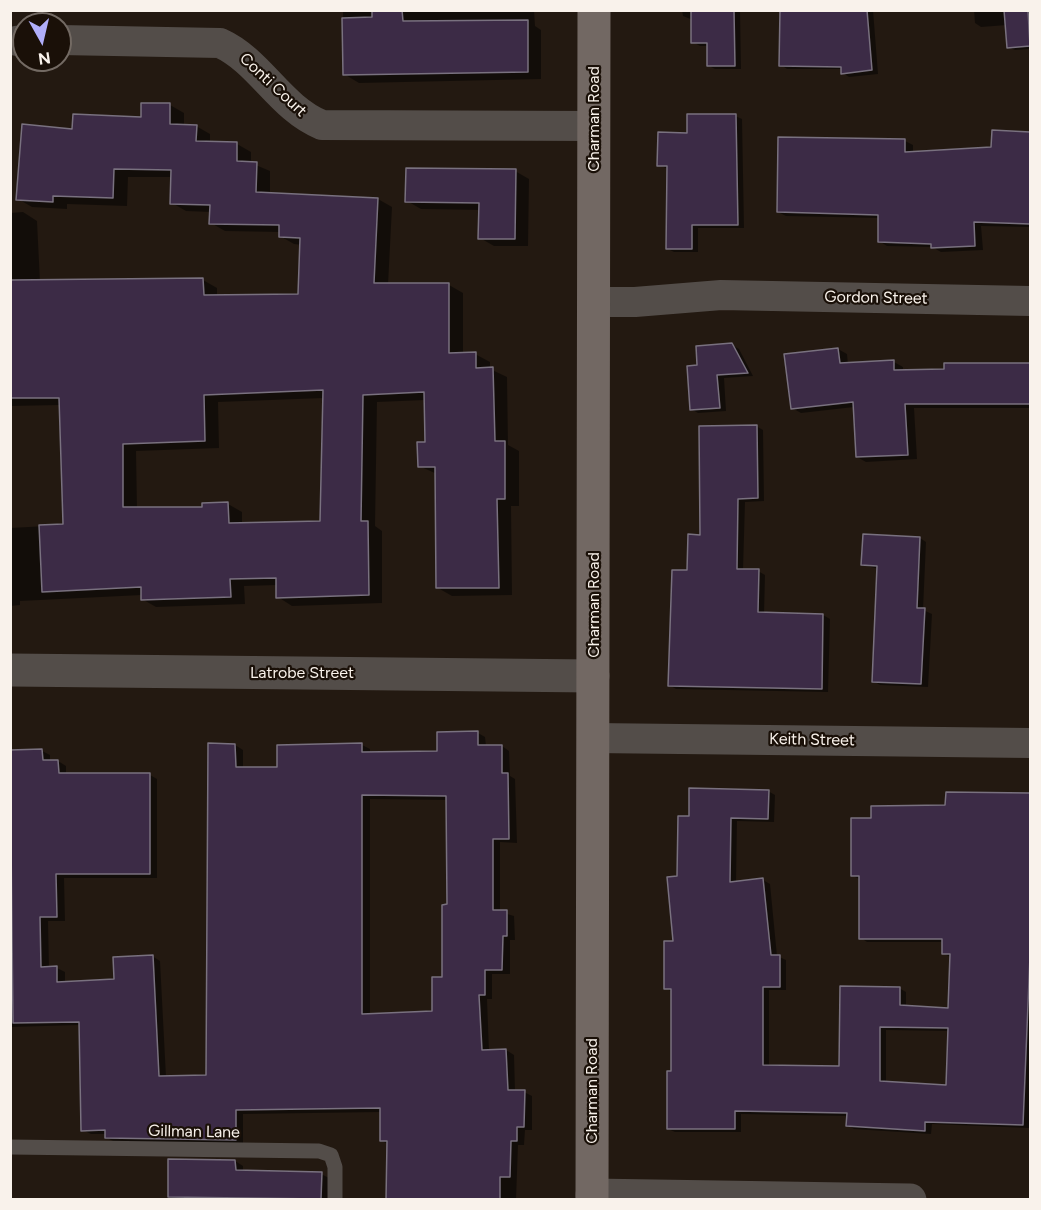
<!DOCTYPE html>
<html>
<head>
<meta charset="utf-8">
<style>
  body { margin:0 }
  #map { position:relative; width:1041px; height:1210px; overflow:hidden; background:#231911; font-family:Figtree,sans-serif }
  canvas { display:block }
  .frame { position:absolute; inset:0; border:12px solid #f9f2eb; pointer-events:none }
  .north { position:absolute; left:12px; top:12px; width:60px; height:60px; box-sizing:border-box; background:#1a1008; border:2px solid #736a63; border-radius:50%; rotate:172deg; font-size:16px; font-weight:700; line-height:24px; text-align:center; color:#f9f2eb }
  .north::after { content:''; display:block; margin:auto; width:21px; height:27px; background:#b0aefa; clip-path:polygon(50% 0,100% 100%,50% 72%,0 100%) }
</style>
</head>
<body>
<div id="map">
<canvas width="1041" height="1210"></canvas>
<div class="frame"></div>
<div class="north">N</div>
</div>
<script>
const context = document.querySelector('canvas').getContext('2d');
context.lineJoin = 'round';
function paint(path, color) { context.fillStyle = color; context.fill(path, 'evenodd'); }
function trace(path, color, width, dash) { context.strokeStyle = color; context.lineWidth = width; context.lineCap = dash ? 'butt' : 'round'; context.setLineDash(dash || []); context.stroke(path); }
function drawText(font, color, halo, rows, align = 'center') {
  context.font = font + ' Figtree,sans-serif'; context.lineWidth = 4.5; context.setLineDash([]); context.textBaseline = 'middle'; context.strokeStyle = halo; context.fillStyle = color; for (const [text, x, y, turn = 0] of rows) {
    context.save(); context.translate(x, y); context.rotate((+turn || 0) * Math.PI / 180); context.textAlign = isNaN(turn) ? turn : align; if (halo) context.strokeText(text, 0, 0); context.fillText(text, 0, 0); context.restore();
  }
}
const shadow = new Path2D(`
  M343 10H534L535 26 541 30V79L359 83 344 74Z
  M682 10H740L741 69H715L709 66 708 46H700L693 42V20L683 16Z
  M782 10H873L878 74 849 77 843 73 842 69H787L781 65Z
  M974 10H1030V49L1015 50 1008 47 1007 25 981 27 975 23Z
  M170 105 184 113V126H196L210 134V143L237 144 251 152V163L270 171V194L378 199 392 207 388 285H449L463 293V354H475L490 362V369L507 377 508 445 519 451V506H511L512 595 452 596 438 588 437 474 419 466 427 443 425 400 377 402 375 526 382 531V603L292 606 278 597 277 585 244 586 245 604 156 607 142 599V595L20 601V605L10 606V528L65 525 61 405 10 406V213L23 212 37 221 40 282 203 280 217 288V297L299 296 302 245 294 244 280 236V232L225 231 211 223V212L186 211 172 203 173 177H128L127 206 67 204V209L32 207 18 199 74 130 143 118ZM324 398 321 523 242 525V512L228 504 204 508 137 509 136 451 219 448 218 402Z
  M735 116 742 119 744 228H698V252H674L668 249V169L659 165 688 134Z
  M993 132 1030 133V227L981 226 983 250 941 252 932 247 887 246 879 241 880 218 786 216 778 212 779 139 905 141 913 145V153L992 148Z
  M515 171 529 179 528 246H494L480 238V210L421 209 407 201Z
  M732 345 739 349 753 376 724 378 726 411 698 413 691 409 698 367Z
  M838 349 847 354 848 365 894 362 903 367V372L945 370 946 364H1030V408H914L917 459 866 462 857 457 854 407 801 413 792 408Z
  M756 426 763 430 764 501 745 502 743 570 758 571 765 575 764 614 823 615 830 619 828 692 676 689 669 685 688 571 701 536Z
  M920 538 926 542 923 610 932 614 928 687 880 685 873 681 879 569 863 565Z
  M478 733 485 737 486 746H502L509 751 510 776 515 779 517 843 500 842V912L514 916 515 940H510V974H492V999H487L489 1051 506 1050 514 1055 515 1091 524 1092 532 1096V1130H525L524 1145H518L516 1200H388V1144L382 1141V1112L243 1114V1144L115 1142 107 1138V1134H91L83 1130 80 1025 10 1027V752L42 751 50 755V761H58L66 766V774L150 775 157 779V878H64L65 921H48L49 968H57L65 972V983L116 980 152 956 160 961 166 1077 207 1076 235 745 243 750V769L278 768 362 745 370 749V753H439ZM370 799 448 800 449 906 444 978 434 1013 370 1016Z
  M768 791 775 795 774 822 737 821 736 883 763 880 770 884 777 956 786 960V990H769V1066L840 1067 899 988 906 992V1007L950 1009V957L943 953 944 942H867L861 938 859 879 853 876 872 819 947 806V793L1030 795 1029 1128 932 1124 931 1134 854 1129 847 1125 848 1116 741 1114V1132H675L668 1129 673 1072 672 992 666 988 675 942 678 878 690 817ZM886 1030 949 1031 947 1086 886 1083Z
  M169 1160 235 1161 243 1166V1172L321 1174 329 1178 328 1200H169Z`);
const building = new Path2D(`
  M372 10H402L403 21 528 20V72L343 75 342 18 372 17Z
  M691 10H734L735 66H707V43H691Z
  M780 10H867L872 70 841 74V67L779 66Z
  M1004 10H1028L1030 46 1007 48Z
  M141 103H170V124L197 125 196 141 237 142V161L257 162 256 192 378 198 374 283H449V353L476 352V368L493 367 495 441H505V499H497L499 588H436L435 467H418L417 442H425L424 392 363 395 361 521H368L369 595 276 598V578L230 579 231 597 141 600V587L42 592 39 525 63 524 59 398H10V280L203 278 204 295 298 294 300 238 279 237V225L209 224 210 205 170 204 171 170 114 169 113 198 53 196V202L16 200 22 124 72 129 73 114 141 117ZM323 390 320 521 229 523 228 502 202 503V507H123V444L205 441 204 395Z
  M687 114H736L738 225H692V249H666L667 166H657L658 132 687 133Z
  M992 130 1030 132V224L974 222 975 246 931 248V244L878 242V215L777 212 778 137 905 139V152L991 147Z
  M406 168 516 169 515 239H478L479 203 405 202Z
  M732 343 748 373 717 375 720 408 690 410 687 366 697 365 696 346Z
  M838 348 840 363 894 360V370L944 369V363H1030V404H905L908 455 856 457 853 402 791 409 784 354Z
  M757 425 758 498 738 499 737 569H759L758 612 823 614 822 689 668 686 672 570H687L688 534 700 535 699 426Z
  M863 534 920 537 917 608H925L921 684 872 682 877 566 861 565Z
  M478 731V745H502V773H508L509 839H493V910H507V936H503L502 970H485V995H479L482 1050 506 1049 508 1090H525L524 1127H517V1141H511L510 1177H500V1200H386L387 1141H380V1108L236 1110V1140L105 1138V1130L81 1131 79 1022 13 1023 10 750 42 749 43 760H58L59 773H150V874H56L57 917H40L41 967 57 966V982L114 979 113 957 153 955 159 1076 206 1075 208 743 235 744 236 767H277V745L362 743V752L437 751V732ZM362 795 446 796 447 904 442 905V977H432V1011L362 1014Z
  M689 788 769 790 768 819 731 818 730 882 763 878 771 955H780V987H763V1065L839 1066 840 986 900 987V1005L948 1008 950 954H942V939H859V876H851V818H871V806L945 805 946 792 1030 793V956L1023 1125 925 1122V1131L846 1126 847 1113 735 1111V1129H667V1071H671V989H664V941H673L667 877 677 876 678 816H689ZM880 1027 948 1028 946 1085 880 1081Z
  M168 1159 235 1160 236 1170 322 1172 321 1199 168 1197Z`);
const service = new Path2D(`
  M10 1147 319 1151 331 1155 335 1167V1200`);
const minor = new Path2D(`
  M60 40 220 43C260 61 280 108 322 125L594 126
  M16 41 24 40
  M595 302H635L721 295 1030 301
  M593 738 1030 743`);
const tertiary = new Path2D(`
  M10 670 593 676
  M592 1195 910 1200`);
const secondary = new Path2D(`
  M592 1200 594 10`);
const streetNames = [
  ["Conti Court",273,85,43],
  ["Charman Road",594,119,-90],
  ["Gordon Street",876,298,1],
  ["Charman Road",594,605,-90],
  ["Latrobe Street",302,673],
  ["Keith Street",812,740,1],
  ["Charman Road",592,1091,-90],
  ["Gillman Lane",194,1132,1]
];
paint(shadow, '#0007');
paint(building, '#3c2b46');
trace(building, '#79717f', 1.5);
trace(service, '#534d49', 15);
trace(minor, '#534d49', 30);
trace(tertiary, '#534d49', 33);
trace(secondary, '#726863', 33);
drawText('16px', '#f9f2eb', '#1a1008', streetNames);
</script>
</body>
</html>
